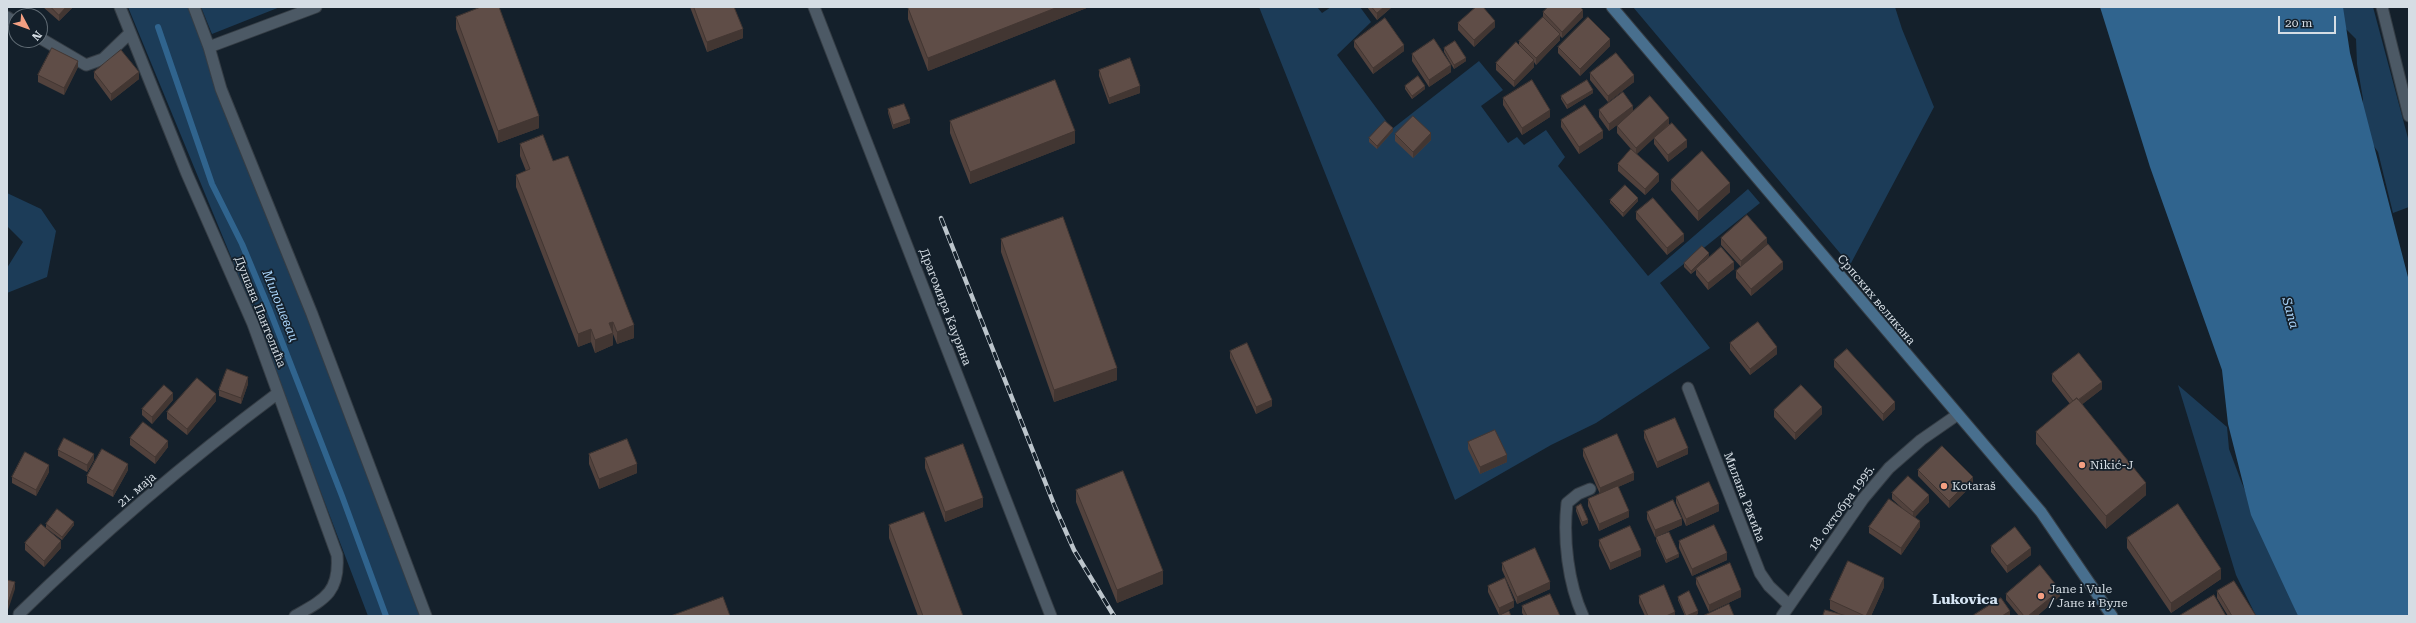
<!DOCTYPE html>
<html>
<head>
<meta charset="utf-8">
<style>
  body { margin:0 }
  #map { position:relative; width:2416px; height:623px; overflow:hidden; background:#14202b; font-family:"Roboto Serif",serif }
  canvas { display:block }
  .frame { position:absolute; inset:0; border:8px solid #d5dde4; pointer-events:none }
  .north { position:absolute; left:8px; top:8px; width:40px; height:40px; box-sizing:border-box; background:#14202b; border:1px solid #616c75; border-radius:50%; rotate:131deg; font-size:11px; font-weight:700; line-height:16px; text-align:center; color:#d5dde4 }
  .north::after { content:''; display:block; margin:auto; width:14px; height:18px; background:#f39f82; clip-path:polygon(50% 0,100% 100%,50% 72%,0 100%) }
  .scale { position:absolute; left:2278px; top:16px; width:58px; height:18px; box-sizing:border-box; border:2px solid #d5dde4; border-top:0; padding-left:5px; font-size:12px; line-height:14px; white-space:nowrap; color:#d5dde4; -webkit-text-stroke:3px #14202b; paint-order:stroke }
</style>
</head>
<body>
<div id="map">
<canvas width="2416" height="623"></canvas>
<div class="frame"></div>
<div class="north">N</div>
<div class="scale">20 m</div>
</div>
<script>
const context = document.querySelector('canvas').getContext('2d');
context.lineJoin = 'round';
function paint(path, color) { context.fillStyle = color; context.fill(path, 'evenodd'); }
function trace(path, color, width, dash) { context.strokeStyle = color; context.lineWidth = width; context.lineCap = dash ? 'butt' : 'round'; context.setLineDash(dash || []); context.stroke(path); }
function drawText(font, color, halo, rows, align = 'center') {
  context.font = font + ' "Roboto Serif",serif'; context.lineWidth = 3.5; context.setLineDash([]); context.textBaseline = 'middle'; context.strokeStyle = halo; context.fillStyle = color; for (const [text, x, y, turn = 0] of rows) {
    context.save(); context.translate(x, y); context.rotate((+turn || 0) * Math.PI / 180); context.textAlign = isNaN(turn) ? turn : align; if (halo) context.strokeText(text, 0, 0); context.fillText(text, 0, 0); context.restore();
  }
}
const green = new Path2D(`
  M128 7H189L422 616H368L234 264Z
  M201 7H280L212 34Z
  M1259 7H1317L1322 13 1331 7H1360L1371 22 1337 55 1392 129 1479 61 1503 90 1481 106 1508 143 1517 137 1524 145 1546 130 1565 157 1558 166 1648 276 1748 189 1760 203 1660 283 1710 348 1596 423 1551 445 1455 500Z
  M1633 7H1895L1902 29 1934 107 1850 265Z
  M2329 7H2373L2409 142V207L2393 213 2378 152 2365 133 2361 120 2363 99 2357 64 2356 39 2329 12Z
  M7 193 41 209 56 231 47 277 7 293V268L23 242 7 226Z
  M2178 385 2227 427 2229 449 2241 481 2298 616H2256L2236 575Z`);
const water = new Path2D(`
  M2100 7H2343L2350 53 2409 281V616H2298L2251 515 2228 424 2222 370 2150 167Z`);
const stream = new Path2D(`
  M158 27 212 184 242 244 270 311 342 496 386 616`);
const minor = new Path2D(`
  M120 7 187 174 253 324 337 555C340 592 325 599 295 616
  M194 7 209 47 221 89 312 314 426 616
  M814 7 1051 616
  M2382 7 2409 116
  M7 17 16 23
  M40 38 86 65 103 59 130 33
  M209 47 316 7
  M1688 388 1760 573 1769 586 1789 605
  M19 614C100 535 187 461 278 393
  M1583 616C1568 583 1563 539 1567 503L1578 494 1590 489
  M1782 616 1863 499 1889 468 1921 440 1957 415`);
const secondary = new Path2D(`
  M1612 7 2041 512 2112 616`);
const rail = new Path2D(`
  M941 218 1055 507 1074 550 1114 616`);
const wall = new Path2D(`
  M43 7H73L59 21Z
  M690 7H734L743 38 707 52Z
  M908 7H1089L928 71 908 19Z
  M1367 7H1392L1377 20Z
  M1543 12 1583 17 1562 38 1560 36V40L1536 65 1534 62V67L1514 87 1496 70V63L1519 46V41L1543 17Z
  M456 17 539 128 498 143 456 29Z
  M1458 23 1495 27 1474 47 1458 30Z
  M1354 41 1404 51 1373 74 1354 47Z
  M1610 46 1580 76 1558 53V47Z
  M1444 48 1466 61 1454 69 1444 52Z
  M1412 54 1451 72 1429 87 1412 61Z
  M78 67 64 95 38 82V75Z
  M1099 70 1140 93 1109 104 1099 76Z
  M94 72 139 79 111 101 94 78Z
  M1590 73 1634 82 1608 102 1590 80Z
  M1405 86 1425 89 1412 99 1405 89Z
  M1593 93 1567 109 1561 99V96Z
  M1503 98 1550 117 1522 135 1503 105Z
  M888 109 910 123 893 129 888 113Z
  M1599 110 1633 112 1669 124 1687 147 1668 162 1654 144V138L1636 154 1659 181 1645 195 1618 171V164L1631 149 1617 133V126L1625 119 1609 131 1599 117Z
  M1561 120 1603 138 1579 154 1561 127Z
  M950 121 1075 143 970 184 950 133Z
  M1393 131 1377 149 1369 142V138Z
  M1395 134 1431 140 1413 158 1395 141Z
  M520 144 553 161 634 338 617 344 613 334V345L595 353 591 342 578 347 516 187V175L526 171 520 156Z
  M1671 180 1730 192 1698 221 1671 190Z
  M1610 200 1638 201 1623 217 1610 203Z
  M1636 212 1684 241 1667 255 1636 219Z
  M1721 238 1767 244 1741 267 1721 245Z
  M1001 239 1117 380 1054 402 1001 252Z
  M1709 256 1703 263 1734 269 1708 290 1696 275V270L1691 274 1684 267V263Z
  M1783 269 1751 296 1736 278V271Z
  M1730 343 1777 354 1750 375 1730 350Z
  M1230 351 1272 406 1256 414 1230 358Z
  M1834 360 1895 409 1883 421 1834 367Z
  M2052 374 2102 389 2082 404 2146 495 2106 529 2036 444V432L2070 404 2052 381Z
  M248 384 241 404 219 396V390Z
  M173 400 152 424 142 415V409Z
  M216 401 187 435 167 419V412Z
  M1774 410 1822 414 1795 440 1774 417Z
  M1644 431 1688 454 1657 468 1644 438Z
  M130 438 168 447 155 464 130 445Z
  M1468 442 1507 462 1480 474 1468 449Z
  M1583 449 1634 480 1618 487 1629 517 1599 531 1588 506V499L1600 494 1583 456Z
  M58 450 94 460 87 472 58 456Z
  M589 454 637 473 599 489 589 464Z
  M925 458 983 507 945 522 925 468Z
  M128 470 113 497 87 483V476Z
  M1918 470 1973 484 1949 508 1918 476Z
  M49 472 36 496 12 483V477Z
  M1076 490 1163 584 1117 603 1076 502Z
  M1892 493 1929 502 1915 517 1920 527 1901 555 1869 533V527L1902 508 1892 499Z
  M1676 497 1719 511 1686 526 1676 503Z
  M1576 507 1588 523 1582 526 1576 511Z
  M1647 512 1682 525 1655 537 1647 519Z
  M46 524 74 525 62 540 46 528Z
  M889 525 963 616H918L889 538Z
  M1656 537 1679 557 1666 563 1656 541Z
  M2127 538 2221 579 2171 613 2127 548Z
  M1599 540 1641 556 1610 570 1599 546Z
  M1679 541 1727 560 1692 576 1679 548Z
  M25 543 61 548 44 567 25 550Z
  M1991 546 2031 555 2007 573 1991 552Z
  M1502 563 1550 589 1517 604 1502 570Z
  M1696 578 1741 597 1709 612 1696 584Z
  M1488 586 1514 607 1499 615 1488 592Z
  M1884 587 1871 616H1823L1840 614 1830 609V600Z
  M2217 591 2256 616H2228L2217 598Z
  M2006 594 2060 596 2037 616H2019L2006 600Z
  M1639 596 1675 616H1645L1639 603Z
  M1678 597 1698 614 1693 616H1685L1678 600Z
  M1522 606 1560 616H1524L1522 613Z`);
const shadedWall = new Path2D(`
  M66 7H73L59 21V15Z
  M1058 7H1089L928 71V58Z
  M1384 7H1392L1377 20V13Z
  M1583 10V17L1562 38V32Z
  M1495 21V27L1474 47V40Z
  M743 29V38L707 52V42Z
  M1560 34V40L1536 65V58Z
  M1610 39V46L1580 76V69Z
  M1404 45V51L1373 74V68Z
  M1466 58V61L1454 69V65Z
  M1534 60V67L1514 87V81Z
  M78 61V67L64 95V88Z
  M1451 65V72L1429 87V80Z
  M139 72V79L111 101V94Z
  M1634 75V82L1608 102V96Z
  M1140 86V93L1109 104V98Z
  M1425 86V89L1412 99V96Z
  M1593 90V93L1567 109V105Z
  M1633 106V113L1609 131V124Z
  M1550 110V117L1522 135V128Z
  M539 116V128L498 143V131Z
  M1669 118V124L1636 155V148Z
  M910 119V123L893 129V125Z
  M1393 128V131L1377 149V146Z
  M1075 131V143L970 184V172Z
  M1603 131V138L1579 154V147Z
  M1431 133V140L1413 158V152Z
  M1687 140V147L1668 162V155Z
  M1659 174V181L1645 195V189Z
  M1730 183V192L1698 221V211Z
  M1638 198V201L1623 217V213Z
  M1684 234V241L1667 255V248Z
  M1767 238V244L1741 267V261Z
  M1709 253V256L1691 274V271Z
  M1734 262V269L1708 290V283Z
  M1783 262V269L1751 296V289Z
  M613 322V345L595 353V340L609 323Z
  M634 325V338L617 344V332Z
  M591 329V342L578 347V334Z
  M1777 347V354L1750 375V369Z
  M1117 368V380L1054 402V390Z
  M248 377V384L241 404V398Z
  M2102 382V389L2075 410V403Z
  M173 393V400L152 424V417Z
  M216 394V401L187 435V429Z
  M1272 400V406L1256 414V407Z
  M1895 402V409L1883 421V414Z
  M1822 407V414L1795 440V433Z
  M168 441V447L155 464V457Z
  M1688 448V454L1657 468V462Z
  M94 454V460L87 472V465Z
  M1507 455V462L1480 474V467Z
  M128 464V470L113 497V491Z
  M637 464V473L599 489V479Z
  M49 465V472L36 496V490Z
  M1634 473V480L1600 495V488Z
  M1973 477V484L1949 508V501Z
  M2146 483V495L2106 529V516Z
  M1929 495V502L1913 519V512Z
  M983 498V507L945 522V512Z
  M1719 504V511L1686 526V519Z
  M1629 511V517L1599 531V524Z
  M1682 519V525L1655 537V530Z
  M1588 520V523L1582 526V522Z
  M1920 521V527L1901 555V548Z
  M74 522V525L62 540V537Z
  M61 541V548L44 567V561Z
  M2031 548V555L2007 573V566Z
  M1641 550V556L1610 570V563Z
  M1727 553V560L1692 576V569Z
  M1679 554V557L1666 563V560Z
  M2221 569V579L2171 613V603Z
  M1163 571V584L1117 603V590Z
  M1884 578V587L1871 616H1866Z
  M15 582V589L7 613V606Z
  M1550 582V589L1517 604V597Z
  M1741 590V597L1709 612V605Z
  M2060 590V596L2037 616H2028Z
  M1514 601V607L1499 615V608Z
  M1698 611V614L1693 616H1686Z
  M2010 611V616H2002Z
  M1675 612V616H1666Z`);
const building = new Path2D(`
  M51 7H66L59 15Z
  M481 7H499L539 116 498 131 456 17Z
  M694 7H734L743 29 707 42Z
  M908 7H1058L928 58Z
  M1372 7H1384L1377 13Z
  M1476 7H1483L1495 21 1474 40 1458 23Z
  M1548 7H1580L1583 10 1562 32 1543 12Z
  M1543 17 1560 34 1536 58 1519 41Z
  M1588 17 1610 39 1580 69 1558 47Z
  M1385 18 1404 45 1373 68 1354 41Z
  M1434 39 1451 65 1429 80 1412 54Z
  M1455 41 1466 58 1454 65 1444 48Z
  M1516 42 1534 60 1514 81 1496 63Z
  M52 48 78 61 64 88 38 75Z
  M121 50 139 72 111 94 94 72Z
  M1616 53 1634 75 1608 96 1590 73Z
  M1130 58 1140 86 1109 98 1099 70Z
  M1418 76 1425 86 1412 96 1405 86Z
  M1055 80 1075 131 970 172 950 121Z
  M1532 80 1550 110 1522 128 1503 98Z
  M1587 80 1593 90 1567 105 1561 96Z
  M1623 92 1633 106 1609 124 1599 110Z
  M1650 96 1669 118 1636 148 1617 126Z
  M904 104 910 119 893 125 888 109Z
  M1585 105 1603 131 1579 147 1561 120Z
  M1413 116 1431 133 1413 152 1395 134Z
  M1385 121 1393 128 1377 146 1369 138Z
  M1672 123 1687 140 1668 155 1654 138Z
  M543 135 553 161 568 156 634 325 617 332 613 322 609 323 613 333 595 340 591 329 578 334 516 175 530 169 520 144Z
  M1631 149 1659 174 1645 189 1618 164Z
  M1702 151 1730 183 1698 211 1671 180Z
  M1625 185 1638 198 1623 213 1610 200Z
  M1653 198 1684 234 1667 248 1636 212Z
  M1747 215 1767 238 1741 261 1721 238Z
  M1063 217 1117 368 1054 390 1001 239Z
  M1768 244 1783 262 1751 289 1736 271Z
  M1702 246 1709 253 1691 271 1684 263Z
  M1721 247 1734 262 1708 283 1696 269Z
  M1758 322 1777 347 1750 369 1730 343Z
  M1247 343 1272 400 1256 407 1230 351Z
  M1847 349 1895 402 1883 414 1834 360Z
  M2079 353 2102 382 2078 400 2077 398 2073 401 2052 374Z
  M227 369 248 377 241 398 219 390Z
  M197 378 216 394 187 429 167 412Z
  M164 385 173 393 152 417 142 409Z
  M1801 385 1822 407 1795 433 1774 410Z
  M2077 398 2146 483 2106 516 2036 432Z
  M1675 418 1688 448 1657 462 1644 431Z
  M143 422 168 441 155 457 130 438Z
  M1495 430 1507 455 1480 467 1468 442Z
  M1617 434 1634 473 1600 488 1583 449Z
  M64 438 94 454 87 465 58 450Z
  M627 439 637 464 599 479 589 454Z
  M963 444 983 498 945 512 925 458Z
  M1942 446 1973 477 1949 501 1918 470Z
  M102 449 128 464 113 491 87 476Z
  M25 452 49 465 36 490 12 477Z
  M1123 471 1163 571 1117 590 1076 490Z
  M1908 476 1929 495 1913 512 1892 493Z
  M1709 482 1719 504 1686 519 1676 497Z
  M1618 486 1629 511 1599 524 1588 499Z
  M1889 499 1920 521 1901 548 1869 527Z
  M1673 500 1682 519 1655 530 1647 512Z
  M1581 504 1588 520 1582 522 1576 507Z
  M2178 504 2221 569 2171 603 2127 538Z
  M57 509 74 522 62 537 46 524Z
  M924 512 963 616H923L889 525Z
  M41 524 61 541 44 561 25 543Z
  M1714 525 1727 553 1692 569 1679 541Z
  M1630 526 1641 550 1610 563 1599 540Z
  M2015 527 2031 548 2007 566 1991 546Z
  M1669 532 1679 554 1666 560 1656 537Z
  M1535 548 1550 582 1517 597 1502 563Z
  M1848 561 1884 578 1866 616H1865L1830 600Z
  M1730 563 1741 590 1709 605 1696 578Z
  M2040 565 2060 590 2028 616H2024L2006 594Z
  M1505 578 1514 601 1499 608 1488 586Z
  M7 580 15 582 7 606Z
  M2234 581 2256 616H2232L2217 591Z
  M1664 585 1675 612 1666 616H1648L1639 596Z
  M1689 591 1698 611 1686 616 1678 597Z
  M1550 594 1560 616H1527L1522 606Z
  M2214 595 2226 616H2179Z
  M723 597 730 616H671Z
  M2001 598 2010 611 2002 616H1975L1974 615Z
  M1729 604 1734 616H1703Z
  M1825 610 1847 616H1823Z
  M1509 611 1511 616H1498Z`);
const markers = [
  [2082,465,4,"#f39f82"],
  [1944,486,4,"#f39f82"],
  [2041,596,4,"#f39f82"]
];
const streetNames = [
  ["Српских великана",1876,300,50],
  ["Драгомира Каурина",945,307,69],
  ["Душана Пантелића",260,312,68],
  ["21. маја",137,490,-40],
  ["Милана Ракића",1744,497,69],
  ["18. октобра 1995.",1842,508,-54]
];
const poiNames = [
  ["Nikić-J",2090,465],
  ["Kotaraš",1952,486],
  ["Jane i Vule",2049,589],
  ["/ Јане и Вуле",2049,603]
];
const waterNames = [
  ["Милошевац",280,306,68],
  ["Sana",2290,313,74]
];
const quarterNames = [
  ["Lukovica",1965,600]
];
paint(green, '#1c3c58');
paint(water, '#30648e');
trace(stream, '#30648e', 6);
trace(minor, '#353d45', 13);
trace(secondary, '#353d45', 13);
trace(minor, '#4c5965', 11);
trace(secondary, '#486f8e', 11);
trace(rail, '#bcc5cc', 4.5);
trace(rail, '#14202b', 3, [9]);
paint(wall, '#52423d');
paint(shadedWall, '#423632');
paint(building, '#5f4d47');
trace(building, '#423632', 1);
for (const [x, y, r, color] of markers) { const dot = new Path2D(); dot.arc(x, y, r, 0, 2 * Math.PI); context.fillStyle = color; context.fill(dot); trace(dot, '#14202b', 1.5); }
drawText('12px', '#d5dde4', '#14202b', streetNames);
drawText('12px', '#d5dde4', '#14202b', poiNames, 'left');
drawText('italic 13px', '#a8d3f9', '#14202b', waterNames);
drawText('bold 14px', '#d6e5f4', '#14202b', quarterNames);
</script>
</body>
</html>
